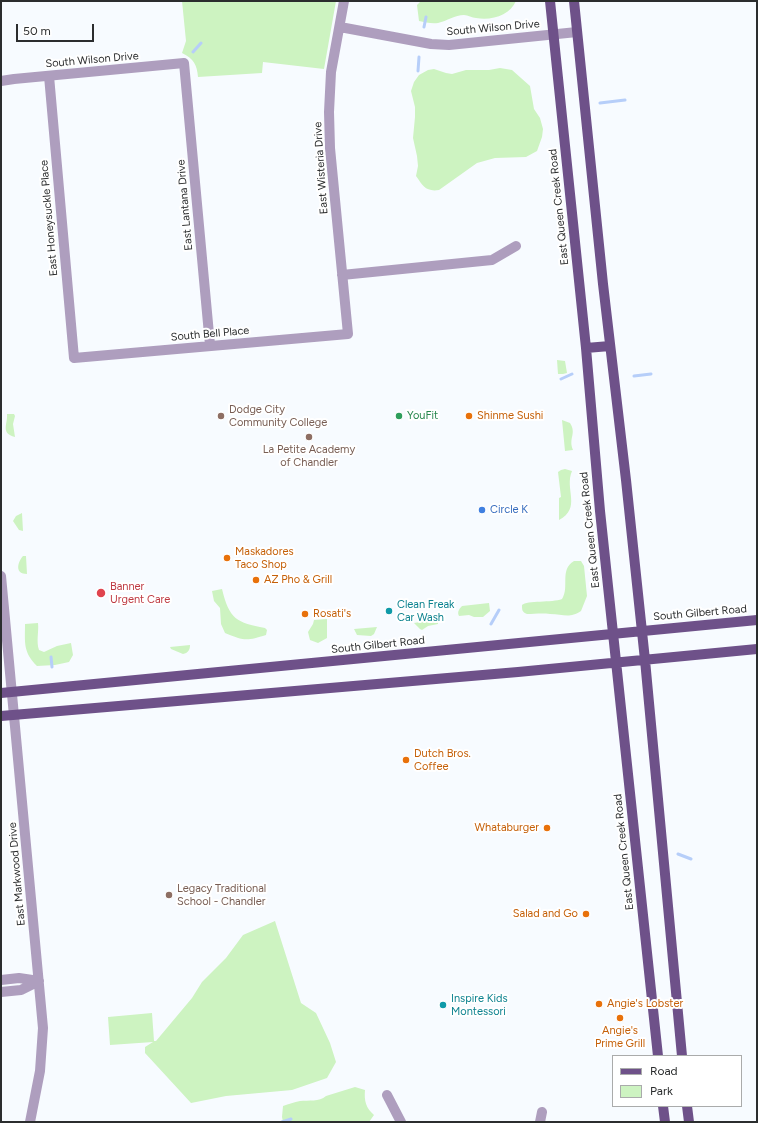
<!DOCTYPE html>
<html>
<head>
<meta charset="utf-8">
<style>
  body { margin:0 }
  #map { position:relative; width:758px; height:1123px; overflow:hidden; background:#f7fbff; font-family:Figtree,sans-serif }
  canvas { display:block }
  .frame { position:absolute; inset:0; border:2px solid #2b2d2e; pointer-events:none }
  .legend { position:absolute; left:612px; top:1055px; width:130px; height:52px; box-sizing:border-box; background:#fff; border:1px solid #aaabab; margin:0; padding:5px 7px; list-style:none; font-size:12px; color:#2b2d2e }
  .legend li { display:flex; align-items:center; gap:8px; height:20px }
  .legend b { width:20px; border:1px solid #aaabab }
  .scale { position:absolute; left:16px; top:24px; width:78px; height:18px; box-sizing:border-box; border:2px solid #2b2d2e; border-top:0; padding-left:5px; font-size:12px; line-height:14px; white-space:nowrap; color:#2b2d2e; -webkit-text-stroke:3px #fff; paint-order:stroke }
</style>
</head>
<body>
<div id="map">
<canvas width="758" height="1123"></canvas>
<div class="frame"></div>
<ul class="legend">
<li><b style="height:5px;background:#6e5189"></b>Road</li>
<li><b style="height:11px;background:#cdf3c1"></b>Park</li>
</ul>
<div class="scale">50 m</div>
</div>
<script>
const context = document.querySelector('canvas').getContext('2d');
context.lineJoin = 'round';
function paint(path, color) { context.fillStyle = color; context.fill(path, 'evenodd'); }
function trace(path, color, width, dash) { context.strokeStyle = color; context.lineWidth = width; context.lineCap = dash ? 'butt' : 'round'; context.setLineDash(dash || []); context.stroke(path); }
function drawText(font, color, halo, rows, align = 'center') {
  context.font = font + ' Figtree,sans-serif'; context.lineWidth = 4; context.setLineDash([]); context.textBaseline = 'middle'; context.strokeStyle = halo; context.fillStyle = color; for (const [text, x, y, turn = 0] of rows) {
    context.save(); context.translate(x, y); context.rotate((+turn || 0) * Math.PI / 180); context.textAlign = isNaN(turn) ? turn : align; if (halo) context.strokeText(text, 0, 0); context.fillText(text, 0, 0); context.restore();
  }
}
const green = new Path2D(`
  M182 1H336L324 69 263 62 262 73 198 77C197 65 194 59 182 53L186 41Z
  M421 1H516C510 15 492 21 476 18 472 18 468 15 464 15 455 15 447 21 438 23 431 24 425 22 419 21L417 5Z
  M500 68 512 70 530 86 534 109 540 118 543 129 542 137 537 151 526 157 495 158 477 163 439 190C426 192 423 186 416 176L418 166 417 156 413 138 415 117V107L411 91 414 82 419 75 428 70 434 69 446 73 452 74 466 70H489Z
  M557 360 565 361 567 373 563 374H558Z
  M7 414H14L15 416 13 424 15 437C0 433 8 424 7 414Z
  M562 420 570 423C577 434 568 438 573 450L565 451Z
  M565 469 572 471C564 489 582 508 559 520V498L561 497 558 472 561 470Z
  M22 513 23 531 19 530 13 521 16 516Z
  M23 556H26L27 574C15 574 17 563 23 556Z
  M574 561H581L584 566 587 596 581 611C569 619 563 614 550 614 542 613 534 614 527 614 522 612 522 610 522 605 527 600 552 603 562 599 570 587 559 570 574 561Z
  M222 589C229 619 237 623 265 628L267 630 266 635C247 641 244 641 225 633L221 624 220 608 214 601 212 591Z
  M489 603 490 611 483 617H474L469 615 459 616C457 612 459 609 462 606Z
  M327 619V638L318 643 310 640 308 632 313 624 314 620Z
  M438 619V624L428 626 422 630 420 629 414 623Z
  M38 623C39 632 36 641 39 650L44 652 57 646 71 643 73 655 69 662 55 665 37 666C23 652 25 643 25 624Z
  M377 627 374 634 371 636 357 635 354 629Z
  M190 645C190 650 188 653 183 654L171 649 170 647Z
  M275 921 301 1003 316 1013 330 1043 336 1062 327 1078 292 1090 226 1096 191 1103 145 1053V1047L153 1042 110 1045 108 1017 152 1013 154 1041H156L192 998 202 982 226 958 243 935Z
  M355 1087 365 1090C364 1101 366 1108 374 1115L369 1122H283L282 1117 283 1106C289 1104 294 1102 300 1101 309 1100 319 1102 326 1096Z`);
const stream = new Path2D(`
  M424 27 426 17
  M193 52 201 43
  M418 71 419 57
  M600 103 625 100
  M634 376 651 374
  M561 379 572 374
  M491 624 499 610
  M51 657 52 667
  M678 854 691 859
  M282 1122 291 1119`);
const street = new Path2D(`
  M340 27 431 44 449 45 577 32
  M49 76 74 358 348 334 330 148 329 112 331 72 344 1
  M1 81 14 79 184 63 210 345
  M342 275 492 260 516 246
  M1 576 43 1028 40 1071 30 1122
  M1 980 19 978 39 981
  M1 992 21 990 39 981
  M387 1095 401 1122
  M540 1122 542 1112`);
const primary = new Path2D(`
  M550 1 586 348 600 511 658 1056
  M574 1 603 284 626 480 645 660 682 1056
  M586 348 610 346
  M1 693 757 620
  M1 716 518 672 757 649
  M663 1106 665 1122
  M687 1106 689 1122`);
const markers = [
  [221,416,4,"#8d6e63"],
  [399,416,4,"#2e9e5b"],
  [469,416,4,"#e8710a"],
  [309,437,4,"#8d6e63"],
  [482,510,4,"#3f7fe0"],
  [227,558,4,"#e8710a"],
  [256,580,4,"#e8710a"],
  [101,593,5,"#e0444e"],
  [389,611,4,"#0f9aa8"],
  [305,614,4,"#e8710a"],
  [406,760,4,"#e8710a"],
  [547,828,4,"#e8710a"],
  [169,895,4,"#8d6e63"],
  [586,914,4,"#e8710a"],
  [599,1004,4,"#e8710a"],
  [443,1005,4,"#0f9aa8"],
  [620,1018,4,"#e8710a"]
];
const streetNames = [
  ["South Wilson Drive",493,28,-5],
  ["South Wilson Drive",92,60,-5],
  ["East Wisteria Drive",321,168,-94],
  ["East Lantana Drive",185,205,-95],
  ["East Queen Creek Road",559,207,-96],
  ["East Honeysuckle Place",49,218,-95],
  ["South Bell Place",210,334,-5],
  ["East Queen Creek Road",590,530,-96],
  ["South Gilbert Road",700,613,-5],
  ["South Gilbert Road",378,645,-6],
  ["East Queen Creek Road",624,852,-96],
  ["East Markwood Drive",17,874,-95]
];
const educationNames = [
  ["Dodge City",229,410],
  ["Community College",229,423],
  ["La Petite Academy",309,450,"center"],
  ["of Chandler",309,463,"center"],
  ["Legacy Traditional",177,889],
  ["School - Chandler",177,902]
];
const leisureNames = [
  ["YouFit",407,416]
];
const foodNames = [
  ["Shinme Sushi",477,416],
  ["Maskadores",235,552],
  ["Taco Shop",235,565],
  ["AZ Pho & Grill",264,580],
  ["Rosati's",313,614],
  ["Dutch Bros.",414,754],
  ["Coffee",414,767],
  ["Whataburger",539,828,"right"],
  ["Salad and Go",578,914,"right"],
  ["Angie's Lobster",607,1004],
  ["Angie's",620,1031,"center"],
  ["Prime Grill",620,1044,"center"]
];
const shopNames = [
  ["Circle K",490,510]
];
const healthNames = [
  ["Banner",110,587],
  ["Urgent Care",110,600]
];
const cultureNames = [
  ["Clean Freak",397,605],
  ["Car Wash",397,618],
  ["Inspire Kids",451,999],
  ["Montessori",451,1012]
];
paint(green, '#cdf3c1');
trace(stream, '#b6cef9', 3);
trace(street, '#ae9ebe', 10);
trace(primary, '#6e5189', 10);
for (const [x, y, r, color] of markers) { const dot = new Path2D(); dot.arc(x, y, r, 0, 2 * Math.PI); context.fillStyle = color; context.fill(dot); trace(dot, '#fff', 1.5); }
drawText('11px', '#2b2d2e', '#fff', streetNames);
drawText('11px', '#785e54', '#fff', educationNames, 'left');
drawText('11px', '#27864d', '#fff', leisureNames, 'left');
drawText('11px', '#c56008', '#fff', foodNames, 'left');
drawText('11px', '#366cbe', '#fff', shopNames, 'left');
drawText('11px', '#be3a42', '#fff', healthNames, 'left');
drawText('11px', '#0d838f', '#fff', cultureNames, 'left');
</script>
</body>
</html>
